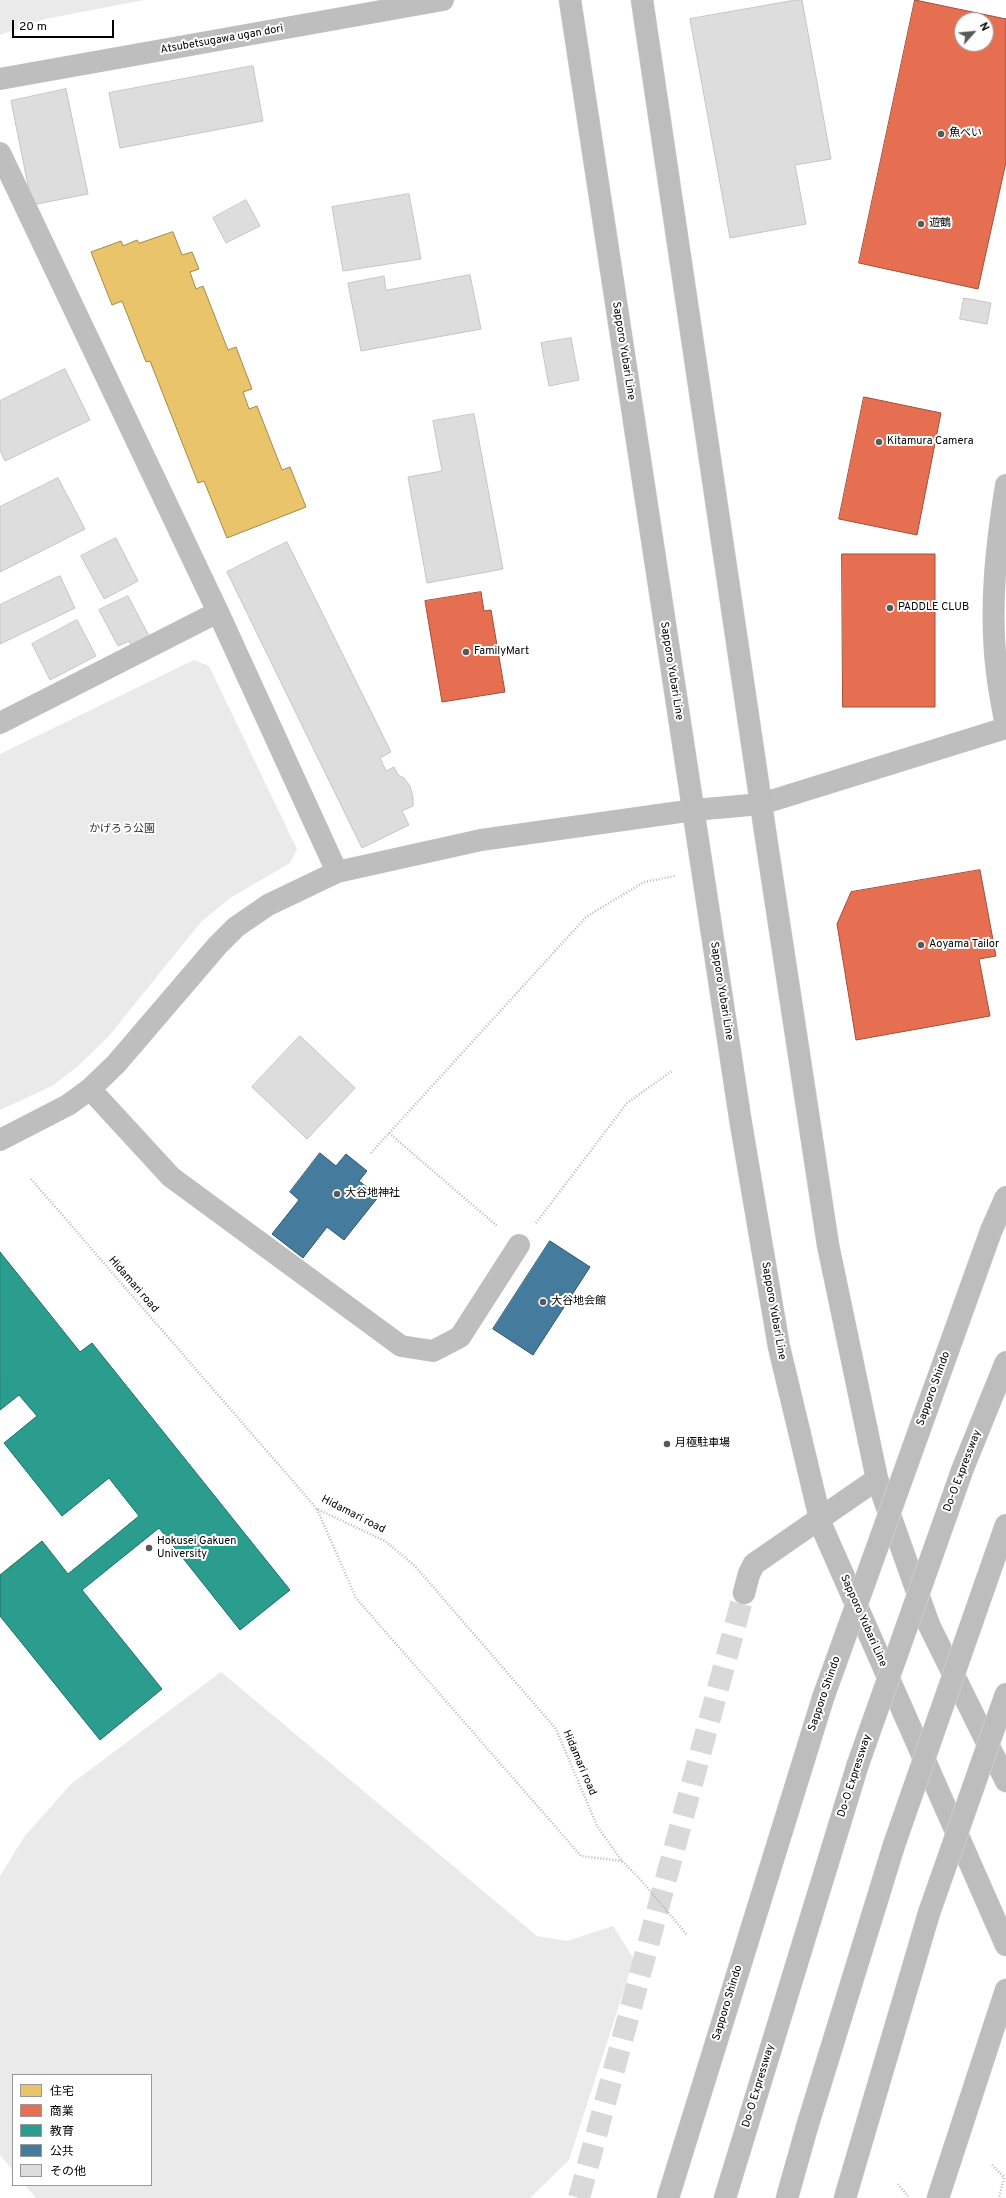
<!DOCTYPE html>
<html>
<head>
<meta charset="utf-8">
<style>
  body { margin:0 }
  #map { position:relative; width:1006px; height:2198px; overflow:hidden; background:#fff; font-family:Overpass,"Noto Sans JP",sans-serif }
  canvas { display:block }
  .legend { position:absolute; left:12px; top:2074px; width:140px; height:112px; box-sizing:border-box; background:#fff; border:1px solid #999; margin:0; padding:5px 7px; list-style:none; font-size:12px; color:#000 }
  .legend li { display:flex; align-items:center; gap:8px; height:20px }
  .legend b { width:20px; border:1px solid #999 }
  .north { position:absolute; left:954px; top:12px; width:40px; height:40px; box-sizing:border-box; background:#fff; border:1px solid #999; border-radius:50%; rotate:63deg; font-size:11px; font-weight:700; line-height:16px; text-align:center; color:#000 }
  .north::after { content:''; display:block; margin:auto; width:14px; height:18px; background:#595959; clip-path:polygon(50% 0,100% 100%,50% 72%,0 100%) }
  .scale { position:absolute; left:12px; top:20px; width:102px; height:18px; box-sizing:border-box; border:2px solid #000; border-top:0; padding-left:5px; font-size:12px; line-height:14px; white-space:nowrap; color:#000; -webkit-text-stroke:3px #fff; paint-order:stroke }
</style>
</head>
<body>
<div id="map">
<canvas width="1006" height="2198"></canvas>
<ul class="legend">
<li><b style="height:11px;background:#e9c46a"></b>住宅</li>
<li><b style="height:11px;background:#e76f51"></b>商業</li>
<li><b style="height:11px;background:#2a9d8f"></b>教育</li>
<li><b style="height:11px;background:#457b9d"></b>公共</li>
<li><b style="height:11px;background:#ddd"></b>その他</li>
</ul>
<div class="north">N</div>
<div class="scale">20 m</div>
</div>
<script>
const context = document.querySelector('canvas').getContext('2d');
context.lineJoin = 'round';
function paint(path, color) { context.fillStyle = color; context.fill(path, 'evenodd'); }
function trace(path, color, width, dash) { context.strokeStyle = color; context.lineWidth = width; context.lineCap = dash ? 'butt' : 'round'; context.setLineDash(dash || []); context.stroke(path); }
function drawText(font, color, halo, rows, align = 'center') {
  context.font = font + ' Overpass,"Noto Sans JP",sans-serif'; context.lineWidth = 4; context.setLineDash([]); context.textBaseline = 'middle'; context.strokeStyle = halo; context.fillStyle = color; for (const [text, x, y, turn = 0] of rows) {
    context.save(); context.translate(x, y); context.rotate((+turn || 0) * Math.PI / 180); context.textAlign = isNaN(turn) ? turn : align; if (halo) context.strokeText(text, 0, 0); context.fillText(text, 0, 0); context.restore();
  }
}
const green = new Path2D(`
  M0 0H144L45 19 0 35Z
  M194 660 209 666 297 849 290 863 230 898 201 922 108 1037 78 1066 52 1086 0 1110V754Z
  M221 1672 537 1936 567 1941 613 1926 634 1959 569 2160 530 2198H36L25 2185H151V2075H13V2171L0 2155V1876L24 1837 71 1784Z`);
const homes = new Path2D(`
  M173 232 182 255 192 252 199 269 190 272 196 289 203 286 228 350 236 347 252 389 243 392 249 409 257 406 282 470 290 467 306 507 227 538 204 481 198 483 150 361 146 362 122 301 112 305 91 252 121 241 123 246 137 240 139 243Z`);
const shops = new Path2D(`
  M915 0 1006 19V162L978 289 859 263ZM962 20H986V44H962Z
  M864 397 941 413 917 535 839 519Z
  M842 554H935V707H843Z
  M481 592 484 611 491 610 505 692 442 702 425 601Z
  M980 870 996 956 979 959 990 1016 856 1040 837 924 851 892Z`);
const schools = new Path2D(`
  M0 1252 80 1352 92 1343 290 1590 240 1630 159 1528 82 1590 162 1689 100 1740 0 1616V1575L42 1541 68 1574 139 1516 109 1478 62 1516 4 1443 37 1416 19 1395 0 1410Z`);
const public = new Path2D(`
  M320 1153 336 1166 346 1154 367 1171 359 1181 379 1196 344 1240 327 1227 303 1258 272 1234 299 1200 290 1192Z
  M550 1241 590 1267 533 1355 493 1329Z`);
const building = new Path2D(`
  M796 0H802L831 159 795 165 806 224 730 238 690 19Z
  M253 66 263 121 120 148 109 93Z
  M66 89 88 194 32 205 11 101Z
  M409 194 421 259 343 271 332 207Z
  M246 200 260 226 226 243 213 218Z
  M470 275 481 329 361 351 348 283 384 276 386 290Z
  M964 298 991 303 987 324 960 319Z
  M571 338 579 380 549 386 541 343Z
  M65 369 90 420 5 461 0 450V401Z
  M474 414 503 569 427 583 408 477 442 471 433 421Z
  M58 478 85 529 0 572V507Z
  M116 538 138 581 104 599 81 556Z
  M287 542 391 752 380 758 386 771 394 767 398 775 404 778 410 786 413 797V806L402 811 409 825 362 848 227 572Z
  M60 576 75 608 0 644V605Z
  M128 596 149 636 131 645 129 641 118 646 99 610Z
  M77 620 96 656 50 680 32 644Z
  M300 1036 355 1088 307 1139 252 1087Z`);
const highwayTunnel = new Path2D(`
  M579 2198 744 1593`);
const path = new Path2D(`
  M389 1133 497 1226
  M371 1153 586 917 644 882 675 876
  M31 1179 317 1509 385 1541 415 1566 556 1729 597 1826 622 1861 640 1879 687 1935
  M536 1223 627 1103 672 1071
  M317 1509 356 1598 581 1856 622 1861
  M992 2165 1004 2177 999 2198
  M898 2184 908 2196`);
const minor = new Path2D(`
  M0 79 443 0
  M0 153 218 612 337 872
  M1006 485C996 547 989 610 997 673 999 691 1003 709 1006 727
  M0 723 218 612
  M90 1089 171 1177 401 1346 433 1351 460 1337 519 1245
  M0 1140 68 1105 90 1089 116 1064 217 946 236 927 268 905 337 872 481 840 694 810 761 804 1006 728`);
const major = new Path2D(`
  M570 0 741 1124 779 1347 822 1527 1006 1945
  M642 0 768 851 828 1245 877 1479 929 1625 1006 1781`);
const highway = new Path2D(`
  M744 1593 749 1574 754 1564 877 1479
  M668 2198 823 1698
  M725 2198 858 1764
  M787 2198 807 2127 894 1845
  M845 2198 929 1913
  M938 2198 1006 1990`);
const highwayBridge = new Path2D(`
  M823 1698 991 1231 1006 1197
  M858 1764 963 1468 1006 1362
  M894 1845 1006 1525
  M929 1913 1006 1694`);
const markers = [
  [941,134,4,"#595959"],
  [921,224,4,"#595959"],
  [879,442,4,"#595959"],
  [890,608,4,"#595959"],
  [466,652,4,"#595959"],
  [921,945,4,"#595959"],
  [337,1194,4,"#595959"],
  [543,1302,4,"#595959"],
  [667,1444,4,"#595959"],
  [149,1548,4,"#595959"]
];
const streetNames = [
  ["Atsubetsugawa ugan dori",222,40,-10],
  ["Sapporo Yubari Line",623,351,81],
  ["Sapporo Yubari Line",671,671,81],
  ["Sapporo Yubari Line",721,991,81],
  ["Hidamari road",133,1285,49],
  ["Sapporo Yubari Line",773,1311,80],
  ["Sapporo Shindo",934,1389,-70],
  ["Do-O Expressway",963,1471,-69],
  ["Hidamari road",353,1515,27],
  ["Sapporo Yubari Line",863,1621,66],
  ["Sapporo Shindo",825,1694,-71],
  ["Hidamari road",579,1763,67],
  ["Do-O Expressway",855,1776,-72],
  ["Sapporo Shindo",728,2003,-73],
  ["Do-O Expressway",759,2086,-73]
];
const poiNames = [
  ["魚べい",949,134],
  ["遊鶴",929,224],
  ["Kitamura Camera",887,442],
  ["PADDLE CLUB",898,608],
  ["FamilyMart",474,652],
  ["Aoyama Tailor",929,945],
  ["大谷地神社",345,1194],
  ["大谷地会館",551,1302],
  ["月極駐車場",675,1444],
  ["Hokusei Gakuen",157,1542],
  ["University",157,1555]
];
const parkNames = [
  ["かげろう公園",122,830]
];
paint(green, '#eaeaea');
paint(homes, '#e9c46a');
trace(homes, '#a3894a', 1);
paint(shops, '#e76f51');
trace(shops, '#a24e39', 1);
paint(schools, '#2a9d8f');
trace(schools, '#1d6e64', 1);
paint(public, '#457b9d');
trace(public, '#30566e', 1);
paint(building, '#ddd');
trace(building, '#c5c5c5', 1);
trace(highwayTunnel, '#d9d9d9', 22, [22, 11]);
trace(major, '#dbdbdb', 23);
trace(highway, '#dbdbdb', 23);
trace(path, '#b8b8b8', 2.5, [1, 2]);
trace(minor, '#bebebe', 22);
trace(major, '#bdbdbd', 22);
trace(highway, '#bdbdbd', 22);
trace(highwayBridge, '#dbdbdb', 23, []);
trace(highwayBridge, '#bdbdbd', 22);
for (const [x, y, r, color] of markers) { const dot = new Path2D(); dot.arc(x, y, r, 0, 2 * Math.PI); context.fillStyle = color; context.fill(dot); trace(dot, '#fff', 1.5); }
drawText('11px', '#000', '#fff', streetNames);
drawText('11px', '#000', '#fff', poiNames, 'left');
drawText('11px', '#303030', '#fff', parkNames);
</script>
</body>
</html>
